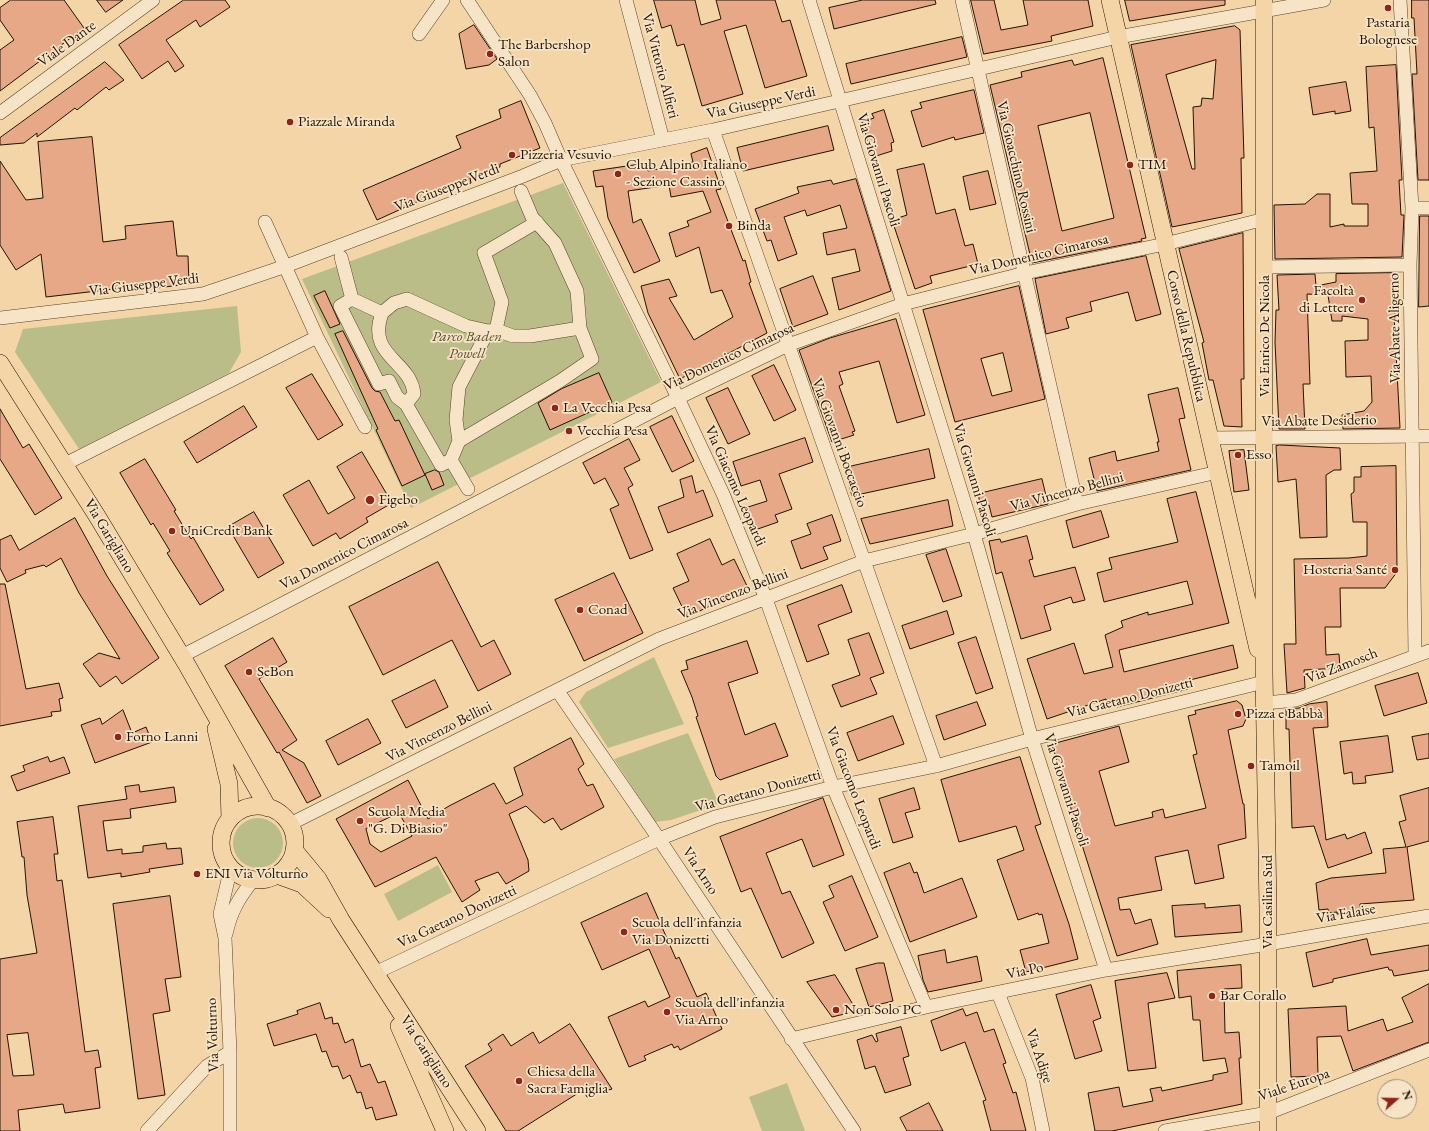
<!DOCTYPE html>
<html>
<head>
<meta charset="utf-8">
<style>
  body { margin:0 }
  #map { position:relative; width:1429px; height:1131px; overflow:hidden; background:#f3d5a8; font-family:"EB Garamond",serif }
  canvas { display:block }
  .north { position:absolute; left:1377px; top:1079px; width:40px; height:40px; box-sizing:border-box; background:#f7e4c6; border:1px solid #a39077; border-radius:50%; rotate:70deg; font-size:11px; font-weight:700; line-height:16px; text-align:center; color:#251200 }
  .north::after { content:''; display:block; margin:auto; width:14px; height:18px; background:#8f2418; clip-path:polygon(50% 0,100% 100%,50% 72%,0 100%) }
</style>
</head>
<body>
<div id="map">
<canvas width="1429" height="1131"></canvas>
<div class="north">N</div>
</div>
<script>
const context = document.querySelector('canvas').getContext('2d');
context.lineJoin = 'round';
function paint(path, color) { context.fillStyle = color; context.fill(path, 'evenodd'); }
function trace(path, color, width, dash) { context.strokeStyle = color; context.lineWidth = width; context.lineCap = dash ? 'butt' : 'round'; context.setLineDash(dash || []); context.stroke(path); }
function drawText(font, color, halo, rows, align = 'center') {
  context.font = font + ' "EB Garamond",serif'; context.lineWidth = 3.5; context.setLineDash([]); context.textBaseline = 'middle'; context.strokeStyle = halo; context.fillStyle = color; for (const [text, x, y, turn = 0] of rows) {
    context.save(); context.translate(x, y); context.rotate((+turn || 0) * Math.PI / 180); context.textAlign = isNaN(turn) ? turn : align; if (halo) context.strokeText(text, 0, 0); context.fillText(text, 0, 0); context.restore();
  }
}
const green = new Path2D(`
  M563 183 661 382 411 508 302 279Z
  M237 306 241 352 229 373 79 449 15 352 23 329Z
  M654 657 684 724 608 748 579 702 586 692Z
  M688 733 719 804 671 820 655 822 614 759Z
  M233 843a25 25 0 1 1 50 0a25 25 0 1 1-50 0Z
  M438 865 452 892 398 921 384 894Z
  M787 1083 805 1131H762L749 1097Z`);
const building = new Path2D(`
  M11 0H64L84 28 0 91V50L14 40 0 20V8Z
  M97 0H123L106 12Z
  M184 0H225L230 7 200 27 196 20 166 40 184 66 175 72 168 61 142 79 119 45Z
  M654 0H695L701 25 721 19 716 0H775L782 22 790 20 807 76 765 88 746 25 724 31 743 94 702 106 684 44 677 46 671 25 662 28Z
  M863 0H935L936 4 834 29 829 8Z
  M971 0H994L1001 30 1028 25 1023 0H1088L1093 26 1051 36 1052 41 984 54Z
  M1125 0H1225V5L1130 21Z
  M1412 0H1429V180H1418L1412 74H1417L1414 18H1412Z
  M474 25 497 59 489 65 466 69 459 34Z
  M1235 26 1240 30 1244 158H1241L1242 213 1172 227 1131 45ZM1216 60 1213 99 1202 98 1201 106 1193 107 1195 169H1192L1166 75Z
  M962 37 967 57 851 84 846 64Z
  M1103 58 1146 238 1141 239 1142 241 1032 263 990 85 1022 77 1021 72 1072 60 1074 65ZM1090 113 1114 218 1062 231 1038 126Z
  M105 62 124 80 109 90 106 87 77 110 75 108 37 137V133L24 143 0 145V138Z
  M1396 65 1402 180H1399L1401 215H1404L1402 257 1275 259 1274 205 1305 204 1317 194H1330V227L1344 224V226H1368V204H1352L1350 173 1377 171 1374 127 1369 128 1366 67Z
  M1346 82 1351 111 1335 114V111L1313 115 1309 88Z
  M974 90 984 133 955 140 954 137 922 147 911 111 922 108 920 103Z
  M521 101 540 148 500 164V167L470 178 471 183 421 200 377 220 363 190 461 148 456 136 501 118 499 110Z
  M884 110 894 142 891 143 892 151 873 157 862 122 874 118 872 114Z
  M828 126 834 150 743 171 737 148Z
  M92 137 103 242 126 239 125 226 173 221 177 256H188L189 284 132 291 131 287 46 297 41 254 16 270 0 245V161L26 200 43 198 38 142Z
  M707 148 721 189 716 190 743 261 745 260 751 282 749 283 767 333 680 379 648 313 641 286 669 279 677 296 669 298 694 340 733 317 722 290 711 293 699 247 676 257 669 233 689 226 687 221 711 212 703 191 671 197 669 185 628 191 633 223 641 219 660 261 634 273 608 218 603 186 596 187 593 171 647 163 648 171 693 162 691 154Z
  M924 164 936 214 955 209 965 246 973 244 978 264 930 276 932 283 915 289 892 220 907 215 897 170Z
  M988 171 996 204 970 210 963 177Z
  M856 179 891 291 839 310 832 278 860 271 855 249 827 255 823 233 847 228 840 205 807 216 805 210 784 217 797 254 778 261 771 240 767 241 755 209 799 193 797 187 831 180 833 184Z
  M1420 216H1429V306L1419 307Z
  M1243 233 1244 379H1241L1242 427 1224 426 1213 380H1209L1202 343 1204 342 1179 249Z
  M1146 256 1161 314 1136 321 1128 292 1090 302 1092 311 1066 318 1069 328 1046 334 1035 279Z
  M1395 273V315H1394L1400 428 1343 429 1342 415 1364 411 1372 402 1371 376 1346 377 1345 341 1368 340V319L1342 316V321H1332L1328 295 1307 294 1310 384H1303L1305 429H1279L1275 342 1276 310H1279L1277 275 1315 274 1316 286 1336 282V274Z
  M813 276 828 314 793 327 780 289Z
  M1019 286 1045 399 955 422 923 310ZM1003 353 1012 391 992 396 981 359Z
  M325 291 340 324 330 328 314 296Z
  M896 319 925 415 897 423 879 361 839 372 843 384 839 386 855 431 852 432 854 435 832 442 799 350 830 338Z
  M343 331 372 388 375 391 380 392 395 421 399 420 425 475 402 486 376 430 378 429 335 334Z
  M774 365 796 410 774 421 752 376Z
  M599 373 612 402 550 430 538 403 561 389Z
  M312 374 343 425 318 440 286 388Z
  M728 388 750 434 728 444 706 398Z
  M1178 388 1185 418 1179 419 1191 470 1097 491 1089 458 1115 451 1117 461 1159 451 1157 442H1159L1148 395Z
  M244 406 257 427 197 463 184 442Z
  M0 409 23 448 29 444 62 498 35 515 0 459Z
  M672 416 694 461 672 472 650 427Z
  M805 438 813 462 779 474 792 509 775 515 778 522 752 531 745 508 767 501 760 480 741 486 733 462Z
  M629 439 640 460 624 468 633 485 628 488 653 550 630 559 610 509 619 505 605 478 594 484 583 463Z
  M1280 445 1340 448 1341 470H1334L1326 475 1327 537 1300 538 1296 479 1278 482 1276 446Z
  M929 449 935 478 852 496 844 468Z
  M1244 450 1249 490 1234 492 1229 451Z
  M362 452 392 503 366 518 368 522 340 539 336 533 313 546 283 495 309 480 328 514 355 498 337 467Z
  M145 459 176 510 174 511 191 539 193 537 224 590 200 605 167 553 170 551 153 523 151 525 120 473Z
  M1396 466 1397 572 1385 588H1340L1341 627H1325L1326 655 1339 654 1340 668 1304 670 1305 688 1287 693 1284 644H1296L1294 559 1349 558 1367 556V522H1353L1351 494 1354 492V477H1361V467Z
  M435 470 439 472 444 485 432 490 425 474Z
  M692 476 696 493 703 490 713 516 668 533 658 507 684 497 680 480Z
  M1042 479 1048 504 992 517 989 505 981 507 978 494Z
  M1196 492 1229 623 1119 650 1124 672 1233 645 1238 668 1186 681 1188 689 1117 707 1116 701 1107 704 1106 699 1047 719 1027 659 1074 643 1084 674 1113 667 1105 635 1123 627 1121 621 1148 612V615L1193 604 1187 581 1104 602 1097 573 1112 569 1109 558 1178 542 1167 499Z
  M948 500 953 526 870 544 861 519Z
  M1101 511 1109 537 1073 548 1066 521Z
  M254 512 284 563 258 578 228 527Z
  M832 515 841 541 823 547 828 559 801 569 791 541 811 534 807 524Z
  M75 518 107 576 159 658 122 684 116 676 100 687 83 664 99 653 120 659 79 593 61 558 46 567 44 565 25 570 26 573 7 582 0 568V540L11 535 19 550Z
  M1027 536 1033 559 1029 560 1034 577 1075 567 1085 600 1073 603 1071 597 1044 606 1051 630 1021 639 1002 572 996 574 989 541 1000 539 1001 542Z
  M710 539 722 565 734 559 748 588 687 617 673 588 689 581 677 554Z
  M946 549 962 596 943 602 926 555Z
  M438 562 481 647 494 640 511 674 478 691 452 640 383 675 349 607Z
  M614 573 643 633 584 661 555 600Z
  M0 584H5L26 689 59 683 63 698 59 699 61 711 51 712 52 716 0 726Z
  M842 585 852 612 818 625 829 654 807 662 787 606Z
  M947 611 954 634 910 649 902 626Z
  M869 633 884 673 870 678 877 694 841 707 832 685 860 675 848 640Z
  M976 637 993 688 976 694 958 643Z
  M273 638 287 662 259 679 297 740 282 750 304 763 321 796 307 803 279 752 277 753 225 666Z
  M747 641 758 673 728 683 745 735 775 723 788 756 720 780 716 776 696 717 698 716 692 697 681 671 688 669 686 661Z
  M1418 673 1427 703 1384 716 1375 686Z
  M435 680 448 707 406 728 392 701Z
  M1237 701 1242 705 1246 719 1243 726 1228 730 1243 804H1244L1246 838 1218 845 1224 878 1195 884 1188 850 1155 857 1162 890 1118 898 1120 910 1130 909 1135 924 1151 919 1158 944 1117 956 1077 829 1052 744 1119 726 1129 762 1099 771 1115 826 1153 817 1152 812 1163 809 1165 818 1206 808 1193 755 1197 754 1188 716 1196 714 1195 711Z
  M977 702 986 725 944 740 936 716Z
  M1327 702 1328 727 1313 728 1326 840 1345 834 1347 839 1365 832 1372 853 1328 868 1314 826 1292 828 1289 729H1286V709L1299 708 1309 704Z
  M123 710 132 733 146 727 152 742 95 763 81 725 100 718 102 724Z
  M893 716 904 744 858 761 847 733Z
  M368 719 381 743 338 765 326 741Z
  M1429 734V758L1417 760 1412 737Z
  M1388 736 1393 772 1365 776 1366 783 1353 784 1352 772 1344 774 1340 742Z
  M571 738 584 764 578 769 587 786 593 784 604 807 561 830 553 818 544 823 526 806 509 814 528 860 529 871 506 884 498 872 475 881 480 890 462 902 436 857 375 887 336 819 408 780 428 819 449 806 494 783 506 804 523 795 514 768ZM399 813 412 836 381 852 370 844 366 829Z
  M48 757 50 762 64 757 70 773 17 791 11 776 25 771 23 766Z
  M1020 757 1041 824 1035 826 1069 924 1078 959 1026 972 1020 950 1049 943 1042 914 1039 915 1038 913 1018 920 997 860 1024 850 1016 826 959 842 941 780Z
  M139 785 140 792 174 787 176 802 130 809 131 818 103 821 107 851 122 849V854L143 852V846L166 843 167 849 181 848 183 864 149 869 150 872 121 877V873L88 878 78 806 127 799 125 787Z
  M914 788 920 809 905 813 913 837 893 843 879 799Z
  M1429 788V841L1407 847 1414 900 1360 904 1361 912 1337 914V912L1329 913 1328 909 1319 910 1316 883 1331 878 1386 873 1383 849 1406 847 1399 822 1406 820 1400 796Z
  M823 798 844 855 813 867 802 839 766 853 782 894 790 891 814 943 782 958 751 888 741 892 720 837Z
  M53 817 58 854H54L57 881 62 880 85 1052 98 1050 101 1067 95 1068 100 1108 65 1113 63 1104 18 1110 20 1131H0V959L37 953 27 895 24 857H22L17 822ZM28 1033 34 1075 13 1076 7 1035Z
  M910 863 914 873 917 872 924 893 962 878 977 917 910 942 884 873Z
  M852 876 878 937 845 951 823 902 834 897 829 886Z
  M647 893 676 959 679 957 697 997 706 993 722 1029 680 1050 678 1046 674 1048 672 1044 644 1056 646 1060 629 1067 608 1017 645 1001 648 1007 670 997 649 949 602 970 581 923Z
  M170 896 181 977 165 979 170 1011 153 1014 165 1095 138 1099 113 904Z
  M1205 904V908L1240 905 1242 932 1175 937 1172 906Z
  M1367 939 1371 955 1429 945V970L1394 976 1392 970H1389L1388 967 1333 979V982L1313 987 1306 953Z
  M945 950 947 963 977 956 982 981 928 992 923 980 918 956Z
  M878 963H884L893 1001 869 1007 856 969Z
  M1241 965 1242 988 1224 989 1225 1033 1239 1032 1241 1058H1239L1242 1104 1112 1131H1095L1088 1093 1119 1087 1123 1107 1153 1101 1150 1089 1161 1087 1162 1091 1213 1080V1075L1228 1072 1225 1058 1203 1061 1200 1020H1193L1191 996 1179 998 1177 971Z
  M1167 973 1175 998 1148 1003 1156 1068 1128 1071 1115 981Z
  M835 975 857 1011 832 1017 807 982Z
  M1429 984V1042L1353 1071 1341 1036 1317 1037 1318 1076 1291 1077 1288 1009 1346 1006 1348 1031 1383 1019 1387 1031 1413 1022 1402 998Z
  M1091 985 1101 1018 1093 1021 1102 1051 1075 1059 1056 995Z
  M320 1003 325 1019 332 1017 333 1024 338 1023 345 1043 353 1039 361 1067 370 1064 378 1083 385 1081 397 1115 376 1120 372 1107 366 1109 361 1092 357 1093 350 1075 343 1079 338 1066 332 1067 326 1051 322 1052 316 1034 274 1046 267 1024 298 1014 297 1011Z
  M963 1009 966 1016 977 1012 984 1032 994 1029 1006 1063 1003 1064 1013 1093 1016 1092 1026 1131H991L983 1101 986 1100 965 1042 941 1051 931 1021Z
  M570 1024 612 1089 587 1097 583 1090 518 1131H506L465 1066 492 1050 488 1044 503 1034 511 1046 533 1032 539 1043Z
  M901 1027 909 1056 903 1058 911 1085 885 1093 875 1066 865 1069 857 1040 872 1035 876 1042 878 1041 876 1034Z
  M929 1103 943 1131H907L900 1118Z`);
const minor = new Path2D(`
  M467 0 530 95 545 123 561 160 678 398 723 494 766 599 833 787 926 1007
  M626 0 663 140
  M809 0 970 520 1032 739 1106 970
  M962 0 1077 504
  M1400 0 1412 208 1410 265 1415 655
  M419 34 443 0
  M0 113 153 0
  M713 130 936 766
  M1412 208H1429
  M265 222 317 337 365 427
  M341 257 352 299 382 313 394 303 407 299 466 326 488 331 496 330 513 336H530L580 328 577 291 555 243 532 217 521 191
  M1265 267 1410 265
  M352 299 340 306 379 384 389 381 397 397 406 404
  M382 313C366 357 411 360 414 394L406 404 441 465 451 460
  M0 318 203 294 286 266 523 176 561 160 713 130 1118 37 1324 0
  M496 330 502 302 484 253 537 222
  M1210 438 1429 436
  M459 441 560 381 592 359 580 328
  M65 464 317 337
  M468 489 451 460 459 441 456 420 459 387 488 331
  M182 656 678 398 788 345 903 304 1025 273 1165 244 1265 219
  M557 690 659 839 854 1131
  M1265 703 1296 700 1429 651
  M290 824 659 639 864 561 974 534 1077 504 1218 472
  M228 865V880L220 914 225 938 230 1052V1131
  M226 934C231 911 239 898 253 880
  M375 973 659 839 715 817 833 787 936 766 1032 739 1264 682
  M998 993 1032 1078 1043 1131
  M791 1039 926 1007 1106 970 1268 944 1429 916
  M147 1131 207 1066 230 1052
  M1165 1131 1268 1113 1429 1050`);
const major = new Path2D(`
  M1110 0 1258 649
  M1264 0V673L1268 909V1131
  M0 363 97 516 187 665 268 808
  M216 729 229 784 230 819
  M221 843a37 37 0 1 1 74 0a37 37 0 1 1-74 0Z
  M294 850 318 879 341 920 477 1131
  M277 875 302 884 329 909
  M399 1026 445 1131`);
const markers = [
  [1388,8,4,"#8f2418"],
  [490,54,4,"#8f2418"],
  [290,122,4,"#8f2418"],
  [512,155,4,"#8f2418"],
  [1130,165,4,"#8f2418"],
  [618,174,4,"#8f2418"],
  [729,226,4,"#8f2418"],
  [1362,300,4,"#8f2418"],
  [555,408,4,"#8f2418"],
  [569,431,4,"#8f2418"],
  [1238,455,4,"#8f2418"],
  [370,500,5,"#8f2418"],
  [172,531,4,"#8f2418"],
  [1395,570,4,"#8f2418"],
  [580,610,4,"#8f2418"],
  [249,672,4,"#8f2418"],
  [1238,714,4,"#8f2418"],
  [118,737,4,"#8f2418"],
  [1251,766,4,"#8f2418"],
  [360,821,4,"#8f2418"],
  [197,874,4,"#8f2418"],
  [624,932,4,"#8f2418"],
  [1212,996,4,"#8f2418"],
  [836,1010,4,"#8f2418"],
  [667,1012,4,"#8f2418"],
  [519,1081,4,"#8f2418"]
];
const poiNames = [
  ["Pastaria",1388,23,"center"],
  ["Bolognese",1388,40,"center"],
  ["The Barbershop",498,45],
  ["Salon",498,62],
  ["Piazzale Miranda",298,122],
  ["Pizzeria Vesuvio",520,155],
  ["Club Alpino Italiano",626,165],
  ["- Sezione Cassino",626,182],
  ["TIM",1138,165],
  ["Binda",737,226],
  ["Facoltà",1354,291,"right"],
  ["di Lettere",1354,308,"right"],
  ["La Vecchia Pesa",563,408],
  ["Vecchia Pesa",577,431],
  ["Esso",1246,455],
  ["Figebo",379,500],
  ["UniCredit Bank",180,531],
  ["Hosteria Santé",1387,570,"right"],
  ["Conad",588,610],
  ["SeBon",257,672],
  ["Pizza e Babbà",1246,714],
  ["Forno Lanni",126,737],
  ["Tamoil",1259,766],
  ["Scuola Media",368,812],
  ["\"G. Di Biasio\"",368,829],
  ["ENI Via Volturno",205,874],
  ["Scuola dell'infanzia",632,923],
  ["Via Donizetti",632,940],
  ["Bar Corallo",1220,996],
  ["Scuola dell'infanzia",675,1003],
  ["Via Arno",675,1020],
  ["Non Solo PC",844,1010],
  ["Chiesa della",527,1072],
  ["Sacra Famiglia",527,1089]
];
const streetNames = [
  ["Viale Dante",67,44,-36],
  ["Via Vittorio Alfieri",660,66,75],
  ["Via Giuseppe Verdi",761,103,-12],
  ["Via Gioacchino Rossini",1016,167,77],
  ["Via Giovanni Pascoli",878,170,73],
  ["Via Giuseppe Verdi",447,188,-21],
  ["Via Domenico Cimarosa",1039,255,-13],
  ["Via Giuseppe Verdi",144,285,-7],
  ["Via Abate Aligerno",1395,328,-91],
  ["Corso della Repubblica",1186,336,77],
  ["Via Enrico De Nicola",1265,336,-90],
  ["Via Domenico Cimarosa",729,357,-25],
  ["Via Abate Desiderio",1319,421,-1],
  ["Via Giovanni Boccaccio",839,443,70],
  ["Via Giovanni Pascoli",974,480,73],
  ["Via Giacomo Leopardi",735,486,66],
  ["Via Vincenzo Bellini",1067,492,-15],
  ["Via Garigliano",109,536,59],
  ["Via Domenico Cimarosa",344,554,-27],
  ["Via Vincenzo Bellini",733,594,-21],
  ["Via Zamosch",1342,666,-21],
  ["Via Gaetano Donizetti",1130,698,-14],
  ["Via Vincenzo Bellini",439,732,-27],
  ["Via Giacomo Leopardi",853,788,69],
  ["Via Giovanni Pascoli",1066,790,72],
  ["Via Gaetano Donizetti",758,791,-15],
  ["Via Arno",700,871,57],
  ["Via Casilina Sud",1268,902,-90],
  ["Via Falaise",1346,914,-10],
  ["Via Gaetano Donizetti",457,917,-25],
  ["Via Po",1025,971,-12],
  ["Via Volturno",213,1035,-92],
  ["Via Garigliano",426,1052,57],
  ["Via Adige",1039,1056,71],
  ["Viale Europa",1294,1085,-19]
];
const parkNames = [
  ["Parco Baden",467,337],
  ["Powell",467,354]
];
paint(green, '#babd88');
paint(building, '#e6a886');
trace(building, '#251200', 1);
trace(minor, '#58432a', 14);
trace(major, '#251200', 18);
trace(minor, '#f7e4c6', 13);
trace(major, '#f3d5a8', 17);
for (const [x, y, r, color] of markers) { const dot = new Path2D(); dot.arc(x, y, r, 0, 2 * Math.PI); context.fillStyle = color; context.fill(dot); trace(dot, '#f7e4c6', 1.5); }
drawText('15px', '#251200', '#f7e4c6', poiNames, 'left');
drawText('15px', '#251200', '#f7e4c6', streetNames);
drawText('italic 15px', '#594e30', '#f7e4c6', parkNames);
</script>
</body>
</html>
